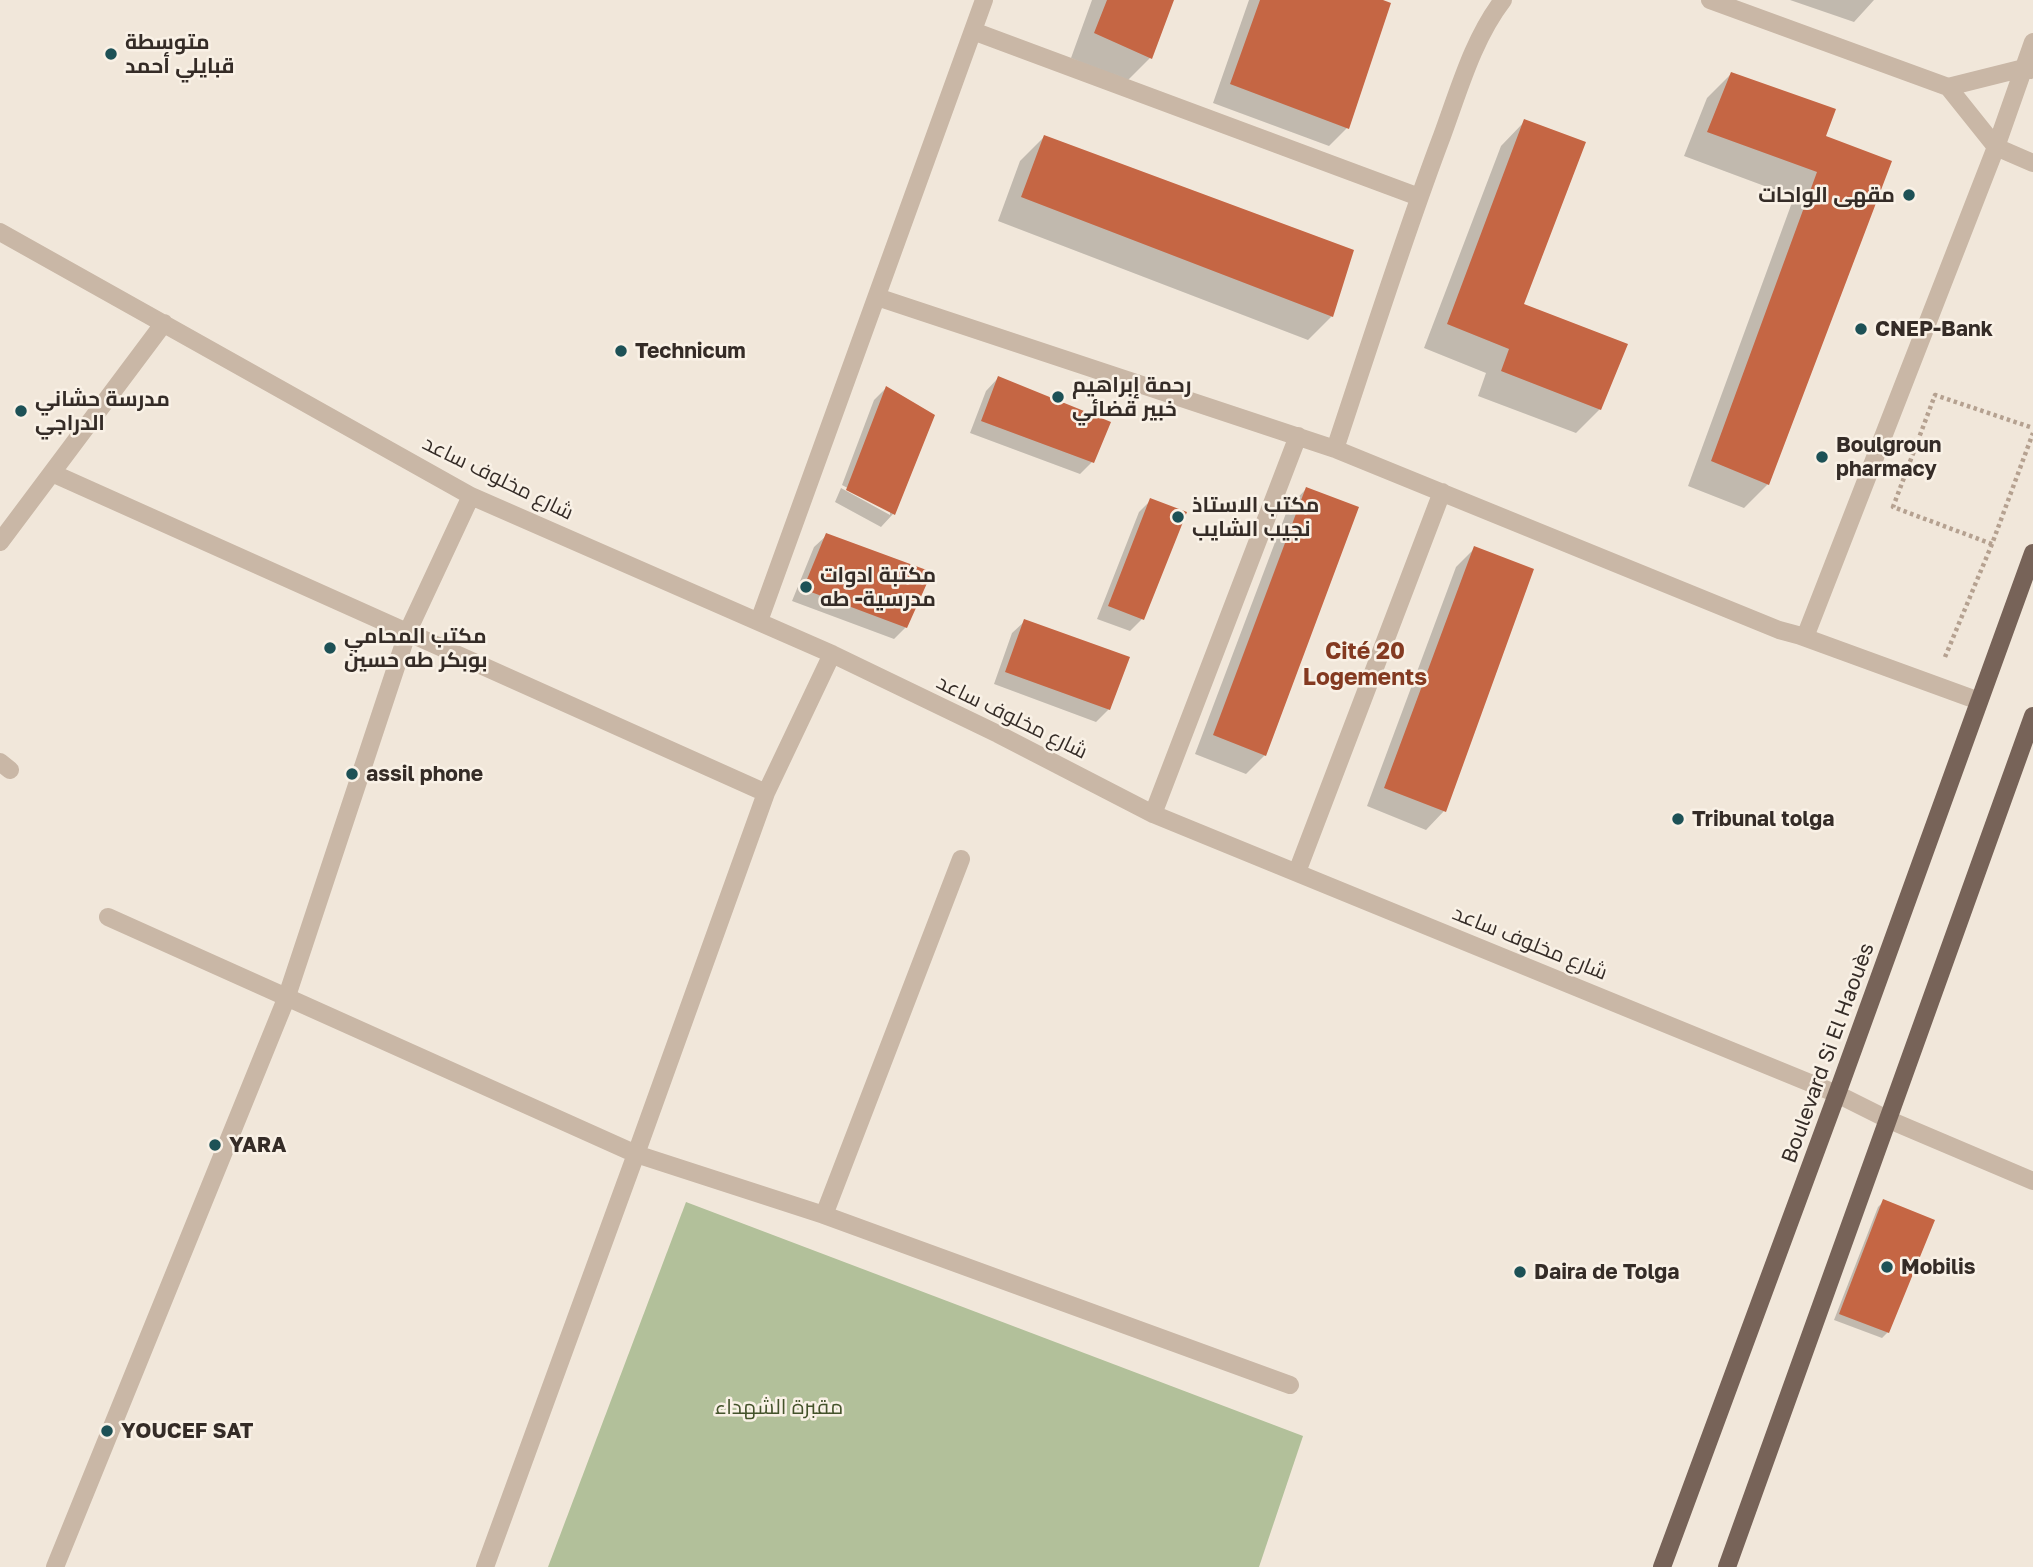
<!DOCTYPE html>
<html>
<head>
<meta charset="utf-8">
<style>
  body { margin:0 }
  canvas { display:block; background:#f1e7da }
</style>
</head>
<body>
<canvas width="2033" height="1567"></canvas>
<script>
const context = document.querySelector('canvas').getContext('2d');
context.lineJoin = 'round';
function paint(path, color) { context.fillStyle = color; context.fill(path, 'evenodd'); }
function trace(path, color, width, dash) { context.strokeStyle = color; context.lineWidth = width; context.lineCap = dash ? 'butt' : 'round'; context.setLineDash(dash || []); context.stroke(path); }
function drawText(font, color, halo, rows, align = 'center') {
  context.font = font + ' "Golos Text",Cairo,sans-serif'; context.lineWidth = 5; context.setLineDash([]); context.textBaseline = 'middle'; context.strokeStyle = halo; context.fillStyle = color; for (const [text, x, y, turn = 0] of rows) {
    context.save(); context.translate(x, y); context.rotate((+turn || 0) * Math.PI / 180); context.textAlign = isNaN(turn) ? turn : align; if (halo) context.strokeText(text, 0, 0); context.fillText(text, 0, 0); context.restore();
  }
}
const green = new Path2D(`
  M686 1202 1303 1436 1259 1567H548Z`);
const shadow = new Path2D(`
  M1092 0H1172L1150 58 1126 82 1071 58Z
  M1249 0H1378L1347 128 1329 146 1213 103Z
  M1790 0H1874L1854 22Z
  M1731 74 1824 137 1768 484 1744 508 1688 486 1794 197 1684 156 1707 98Z
  M1525 121 1522 305 1600 409 1576 433 1478 396 1486 373 1424 348 1501 146Z
  M1044 137 1332 316 1308 340 998 221 1020 161Z
  M998 378 1092 462 1080 474 970 433 986 391Z
  M886 388 932 416 893 514 881 527 835 502 841 488 890 515V511L842 485 874 400Z
  M1306 489 1265 755 1246 774 1195 754 1288 508Z
  M1151 500 1142 619 1130 631 1097 619 1139 512Z
  M827 535 906 627 894 639 792 601 814 547Z
  M1475 548 1531 570 1444 811 1426 830 1367 806 1456 567Z
  M1025 621 1109 709 1096 722 994 684 1012 633Z
  M1884 1201 1888 1332 1882 1338 1834 1320 1878 1207Z`);
const building = new Path2D(`
  M1107 0H1174L1152 59 1094 33Z
  M1260 0H1383L1391 3 1349 129 1230 84Z
  M1731 72 1836 109 1826 136 1892 161 1769 485 1711 461 1817 172 1707 132Z
  M1524 119 1586 142 1524 304 1628 344 1601 410 1501 371 1509 349 1447 324Z
  M1044 135 1354 250 1333 317 1021 197Z
  M998 376 1111 422 1094 463 981 421Z
  M886 386 935 415 895 515 846 490Z
  M1306 487 1359 507 1266 756 1213 735Z
  M1150 498 1187 512 1144 620 1108 606Z
  M826 533 932 572 907 628 803 589Z
  M1474 546 1534 569 1446 812 1384 788Z
  M1024 619 1130 657 1110 710 1005 672Z
  M1883 1199 1935 1220 1889 1333 1839 1314Z`);
const path = new Path2D(`
  M1992 544 1893 507 1935 395 2033 428
  M1945 657 1992 544 2033 433`);
const street = new Path2D(`
  M1710 0 1948 87 1996 147 2033 163
  M973 31 1419 197
  M1948 87 2024 68 2030 70
  M0 232 471 496 832 654 998 734 1153 814 1837 1094 1887 1119 2033 1181
  M877 297 1335 449 1779 630 1805 637 1996 147 2033 42
  M1335 449C1370 344 1403 239 1442 136 1459 90 1473 39 1503 0
  M52 473 766 793
  M0 542 164 323
  M759 621 984 0
  M1798 635 1979 701
  M0 762 10 770
  M1153 814 1298 436
  M1297 872 1442 492
  M108 917 636 1154 766 793 832 654
  M824 1215 961 859
  M55 1567 286 999 408 631 471 496
  M485 1567 636 1154 824 1215 1290 1385`);
const primary = new Path2D(`
  M1662 1567 1837 1094 2033 553
  M1727 1567 2033 716`);
const markers = [
  [111,54,7,"#1d5156"],
  [1909,195,7,"#1d5156"],
  [1861,329,7,"#1d5156"],
  [621,351,7,"#1d5156"],
  [1058,397,7,"#1d5156"],
  [21,411,7,"#1d5156"],
  [1822,457,7,"#1d5156"],
  [1178,517,7,"#1d5156"],
  [806,587,7,"#1d5156"],
  [330,648,7,"#1d5156"],
  [352,774,7,"#1d5156"],
  [1678,819,7,"#1d5156"],
  [215,1145,7,"#1d5156"],
  [1887,1267,7,"#1d5156"],
  [1520,1272,7,"#1d5156"],
  [107,1431,7,"#1d5156"]
];
const poiNames = [
  ["متوسطة",125,42],
  ["قبايلي أحمد",125,66],
  ["مقهى الواحات",1895,195,"right"],
  ["CNEP-Bank",1875,329],
  ["Technicum",635,351],
  ["رحمة إبراهيم",1072,385],
  ["خبير قضائي",1072,409],
  ["مدرسة حشاني",35,399],
  ["الدراجي",35,423],
  ["Boulgroun",1836,445],
  ["pharmacy",1836,469],
  ["مكتب الاستاذ",1192,505],
  ["نجيب الشايب",1192,529],
  ["مكتبة ادوات",820,575],
  ["مدرسية- طه",820,599],
  ["مكتب المحامي",344,636],
  ["بوبكر طه حسين",344,660],
  ["assil phone",366,774],
  ["Tribunal tolga",1692,819],
  ["YARA",229,1145],
  ["Mobilis",1901,1267],
  ["Daira de Tolga",1534,1272],
  ["YOUCEF SAT",121,1431]
];
const streetNames = [
  ["شارع مخلوف ساعد",498,478,26],
  ["شارع مخلوف ساعد",1012,717,26],
  ["شارع مخلوف ساعد",1530,943,22],
  ["Boulevard Si El Haouès",1828,1053,-70]
];
const parkNames = [
  ["مقبرة الشهداء",779,1407]
];
const neighbourhoodNames = [
  ["Cité 20",1365,652],
  ["Logements",1365,678]
];
paint(green, '#b2c09a');
paint(shadow, '#0003');
paint(building, '#c56644');
trace(path, '#b5a190', 4.5, [3.5, 3.5]);
trace(street, '#c9b7a6', 18);
trace(primary, '#776358', 18);
for (const [x, y, r, color] of markers) { const dot = new Path2D(); dot.arc(x, y, r, 0, 2 * Math.PI); context.fillStyle = color; context.fill(dot); trace(dot, '#f9f1e6', 2.5); }
drawText('bold 21px', '#352c27', '#f9f1e6', poiNames, 'left');
drawText('21px', '#352c27', '#f9f1e6', streetNames);
drawText('21px', '#44532b', '#f9f1e6', parkNames);
drawText('bold 23px', '#843a21', '#f9f1e6', neighbourhoodNames);
</script>
</body>
</html>
